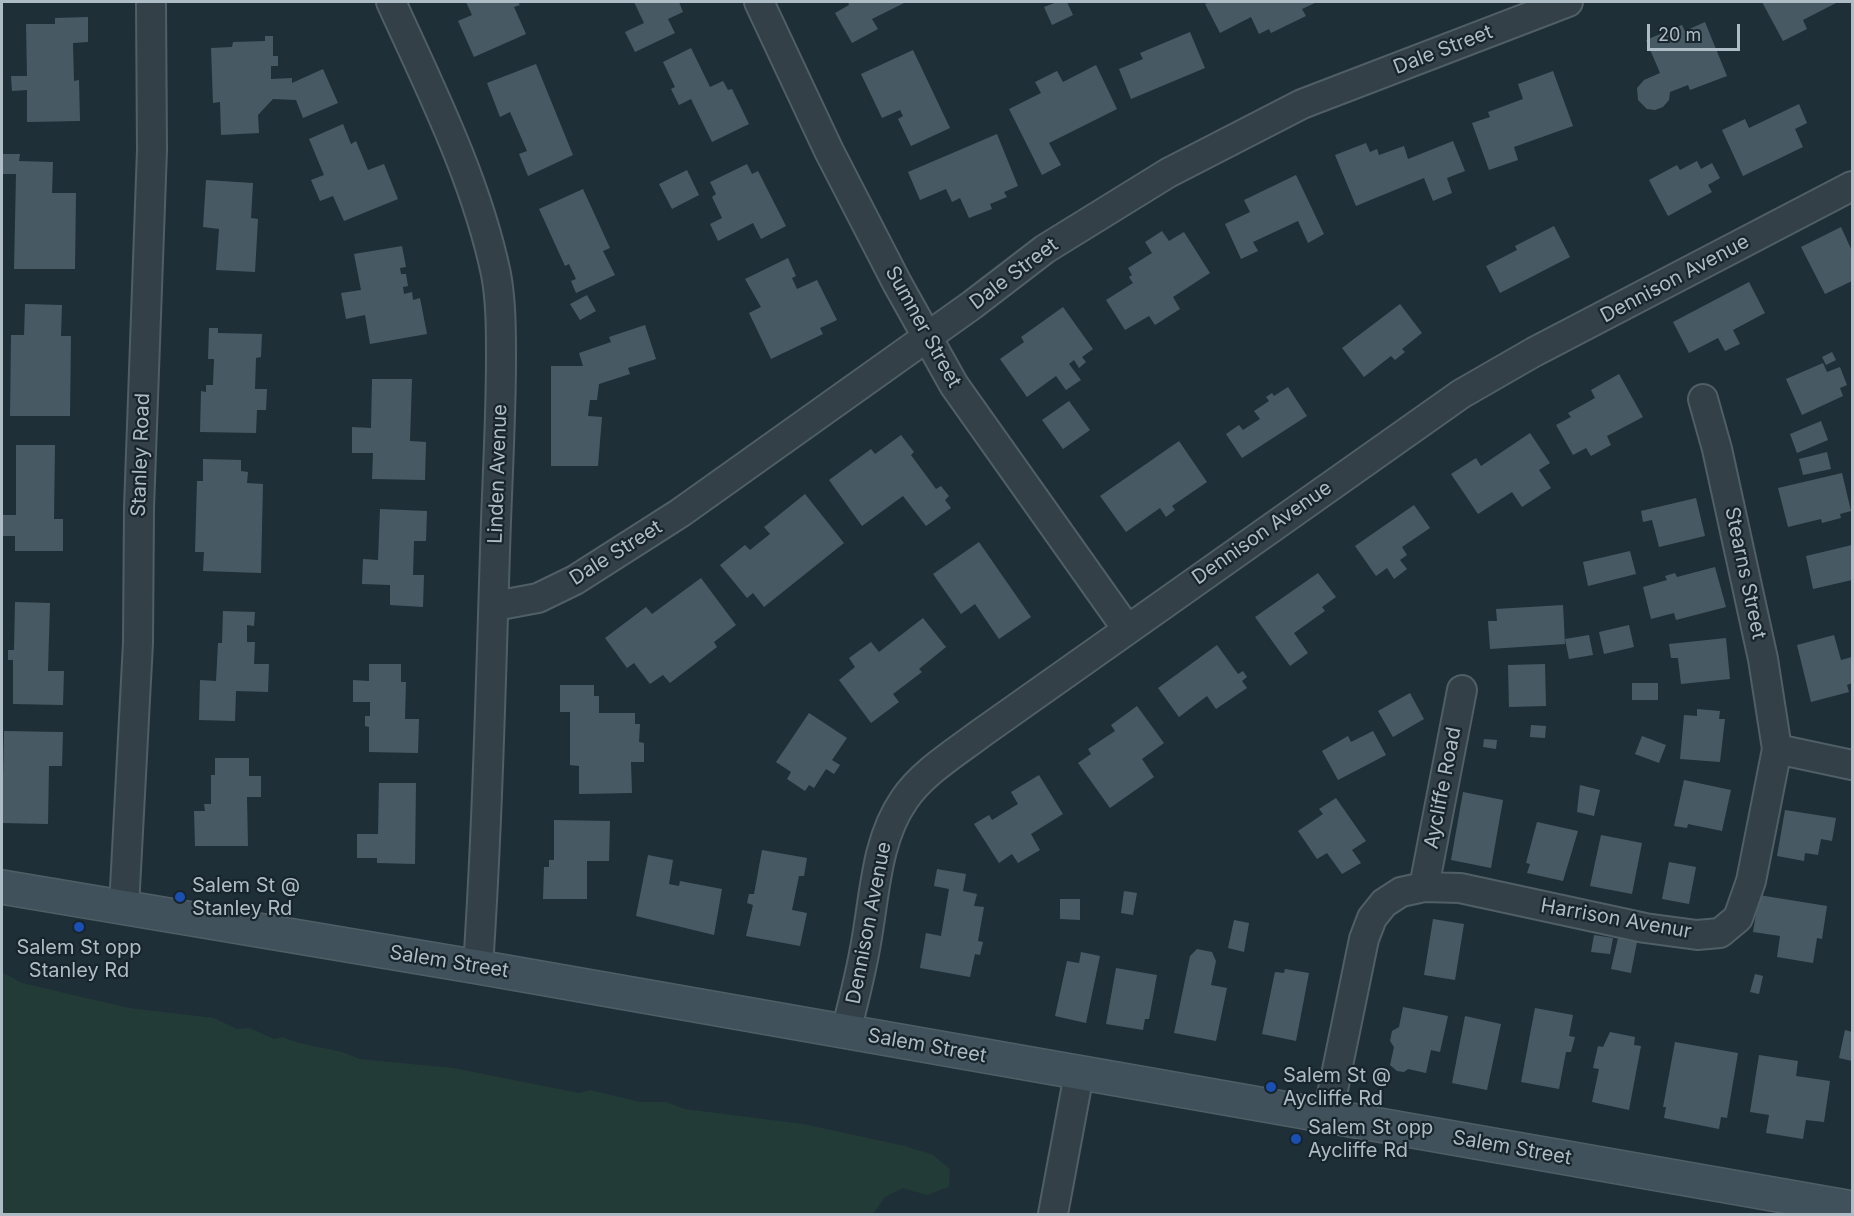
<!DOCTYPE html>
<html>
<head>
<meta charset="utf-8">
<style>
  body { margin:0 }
  #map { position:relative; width:1854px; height:1216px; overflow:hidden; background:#1f2f38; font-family:Inter,sans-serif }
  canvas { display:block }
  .frame { position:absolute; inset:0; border:3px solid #adbcc5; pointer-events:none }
  .scale { position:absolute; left:1647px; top:24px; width:93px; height:27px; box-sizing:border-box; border:3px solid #adbcc5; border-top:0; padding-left:8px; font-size:18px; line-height:21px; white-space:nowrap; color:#adbcc5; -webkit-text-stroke:4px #18252c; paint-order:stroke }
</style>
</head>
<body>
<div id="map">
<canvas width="1854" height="1216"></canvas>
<div class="frame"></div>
<div class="scale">20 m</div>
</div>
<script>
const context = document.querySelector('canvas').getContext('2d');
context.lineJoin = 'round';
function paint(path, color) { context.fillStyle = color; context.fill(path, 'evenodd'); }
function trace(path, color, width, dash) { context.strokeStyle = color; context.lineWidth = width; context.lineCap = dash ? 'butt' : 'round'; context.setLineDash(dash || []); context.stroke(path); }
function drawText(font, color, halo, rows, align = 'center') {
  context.font = font + ' Inter,sans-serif'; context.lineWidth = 4.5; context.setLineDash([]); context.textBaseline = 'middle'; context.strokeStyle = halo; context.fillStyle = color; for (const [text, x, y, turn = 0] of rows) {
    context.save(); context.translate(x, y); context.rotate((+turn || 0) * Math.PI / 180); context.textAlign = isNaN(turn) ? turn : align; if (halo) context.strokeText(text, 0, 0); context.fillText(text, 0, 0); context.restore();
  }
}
const green = new Path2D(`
  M2 972 22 983 129 1008 214 1018 237 1029 250 1028 274 1039 283 1037C308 1049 335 1046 359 1059L453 1068 579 1093 590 1090 640 1102H666L685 1109 803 1124 905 1146 933 1155 950 1169 949 1187 927 1195 903 1188 885 1197 873 1214H2Z`);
const building = new Path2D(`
  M466 2H518L520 5 514 7 526 34 474 57 458 21 472 15Z
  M634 2H679L683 12 668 19 675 33 635 52 625 32 644 23Z
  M848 2H906L872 19 878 29 852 43 835 13 849 5Z
  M1057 2H1067L1073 15 1052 25 1044 7Z
  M1210 2H1317L1302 9 1306 16 1271 33 1269 29 1259 34 1251 17 1220 33 1205 4Z
  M1762 2H1838L1803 20 1807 29 1783 41Z
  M88 17V42L73 43 74 81 79 80 80 121 27 122V90L12 91 11 76H27L26 24H55V18Z
  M1705 22 1727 76 1690 90 1688 85 1670 92 1669 100 1663 107 1655 110 1647 109 1638 100 1637 88 1644 80 1660 73 1646 40 1682 25 1685 31Z
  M1190 32 1205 68 1131 99 1119 69 1143 59 1140 53Z
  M265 36H273V56H278V66H271V79L292 78V83L323 69 338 103 303 118 296 100 273 99 258 115 259 133 221 135 220 102 213 103 211 48 232 47 233 42 265 41Z
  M691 48 710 87 723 81 728 90 732 89 749 124 712 142 691 99 679 105 671 89 675 87 663 62Z
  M913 50 950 128 911 146 898 119 903 116 900 110 882 118 861 74Z
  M536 64 573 155 528 176 519 154 527 151 510 112 500 117 487 83Z
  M1096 65 1117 109 1049 143 1061 165 1042 175 1009 109 1041 93 1035 82 1057 71 1063 82Z
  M1553 71 1573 126 1514 147 1518 160 1489 170 1472 123 1490 117 1488 112 1523 99 1518 84Z
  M1799 104 1807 123 1795 129 1803 147 1743 176 1722 130 1745 119 1749 128Z
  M343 124 351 144 356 141 368 170 384 164 398 199 344 221 333 196 320 201 311 180 324 175 309 139Z
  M997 134 1018 186 1004 192 1007 197 990 204 992 209 969 218 960 198 952 202 946 189 920 200 908 172Z
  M1453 141 1465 171 1447 178 1452 193 1433 201 1424 178 1356 206 1335 155 1366 143 1370 152 1377 149 1379 155 1404 146 1408 159Z
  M2 154H20L19 161 53 162 52 193H76L75 269H14L16 174H2Z
  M1697 161 1701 169 1712 163 1720 178 1708 185 1712 192 1668 216 1649 180 1677 165 1680 170Z
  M747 164 752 174 758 171 786 226 761 239 753 223 718 241 710 224 722 218 712 197 716 194 710 182Z
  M687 170 699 195 672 209 659 184Z
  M1296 175 1324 234 1308 243 1298 221 1253 242 1258 251 1241 259 1225 224 1250 212 1244 200Z
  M206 180 253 183 251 218 258 219 255 272 216 270 219 229 203 227Z
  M583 189 610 248 603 251 615 275 576 293 571 281 576 279 569 264 565 266 539 209Z
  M1554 226 1570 257 1500 293 1486 266 1517 250 1515 246Z
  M1841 227 1852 251V281L1825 294 1801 247Z
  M1162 231 1169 241 1184 232 1210 273 1173 297 1180 309 1155 325 1149 316 1125 330 1106 300 1133 283 1129 277 1132 275 1128 268 1152 253 1145 242Z
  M402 246 406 267 400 268 401 274H406L408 286 403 287 404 294 412 292 413 300 420 298 427 334 370 344 365 315 346 319 341 293 361 290 354 254Z
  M788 258 796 276 792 278 797 289 817 280 837 320 820 328 823 334 771 359 749 313 761 307 745 279Z
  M1749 282 1765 313 1733 330 1740 344 1725 351 1718 338 1689 353 1673 322Z
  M587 295 596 311 580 320 570 304Z
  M25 304 62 305 61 336H71L70 416H10L11 335H24Z
  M1400 304 1422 333 1402 349 1405 352 1395 360 1391 356 1364 377 1342 348Z
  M1063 307 1093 349 1082 357 1086 362 1079 368 1074 360 1069 364 1081 380 1066 390 1056 376 1027 397 1000 359 1024 342 1021 337Z
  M645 325 656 359 628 368 630 374 599 384 597 400H590L588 416 602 417 598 466H551V366H583L579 353 611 342 609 337Z
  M209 328H218V333L262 334 261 357 256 358 255 389H267L266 410H257L256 433 200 432 201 391 206 392V385H213L214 359H208Z
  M1832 352 1836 360 1826 365 1822 357Z
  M1823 363 1827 372 1840 367 1847 385 1840 388 1843 396 1802 415 1786 379Z
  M1619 374 1643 417 1607 436 1611 445 1591 456 1586 448 1573 455 1556 425 1571 417 1568 413 1595 398 1591 390Z
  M372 379H412L410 441 426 442 425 480 372 479 373 453H352V427L371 428Z
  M1288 387 1307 416 1242 458 1226 434 1239 425 1243 430 1260 419 1254 411 1269 401 1266 397 1272 393 1274 396Z
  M1069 401 1090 430 1063 449 1042 420Z
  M1821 421 1828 440 1797 453 1790 434Z
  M1530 433 1550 463 1539 470 1551 488 1522 507 1512 492 1478 514 1451 474 1476 458 1481 466Z
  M901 435 914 452 911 455 936 489 941 486 949 496 945 500 951 508 926 526 903 496 862 526 829 480 871 449 875 454Z
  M1179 441 1207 482 1172 506 1175 510 1166 517 1160 508 1126 532 1100 496Z
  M16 445H55L54 519H63V551H15V536H2V515H16Z
  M1827 452 1831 469 1803 475 1799 459Z
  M203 459 241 460V471L248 472 247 483 263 484 261 573 203 571 204 552H195L197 481H203Z
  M1842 473 1851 511 1840 514 1841 518 1822 523 1821 519 1788 527 1778 488Z
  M805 494 844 543 764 607 753 593 747 598 720 565 745 545 750 550 770 534 764 527Z
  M1696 498 1705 536 1659 547 1652 520 1643 522 1641 511Z
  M1414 505 1430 528 1402 547 1407 555 1400 560 1407 569 1394 579 1387 568 1376 576 1355 546Z
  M380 509 427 511 426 541H414L413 575H424L423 607 390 605V585L362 584 363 559 378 560Z
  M979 542 1031 617 999 639 975 604 961 614 933 574Z
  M1852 545V580L1813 589 1806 556Z
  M1630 551 1636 574 1588 586 1583 562Z
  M1715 567 1726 607 1676 620 1674 613 1651 619 1643 587 1667 580 1665 576 1675 573 1677 577Z
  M1318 573 1336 597 1322 607 1325 611 1294 633 1308 653 1290 666 1255 617Z
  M701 578 736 625 714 642 717 647 670 683 663 675 650 684 634 663 627 668 605 638 646 607 652 614Z
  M15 602 50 603 48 671H64L63 705 13 704V660H8V650H14Z
  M1563 605 1565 644 1490 649 1488 621H1497L1496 609Z
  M223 611 255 612 254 626 247 625V642H255L254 664H269L268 692 236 691 235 721 199 720 200 680 216 681 218 643H222Z
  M923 618 946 647 919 669 922 672 893 694 899 702 871 723 839 680 855 667 849 658 871 642 879 652Z
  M1629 625 1634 647 1604 654 1599 632Z
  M1589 635 1593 655 1569 659 1565 639Z
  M1834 635 1841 660 1852 657V683L1847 685 1849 692 1811 702 1797 645Z
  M1726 638 1730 679 1681 684 1678 658H1671L1669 644Z
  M1217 645 1238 674 1243 671 1247 677 1242 681 1247 688 1216 709 1207 696 1179 717 1158 688Z
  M369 664H401V682H406L405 719H419L418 753 369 752V727L365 726V716H370V702H353V680L369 681Z
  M1545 664 1546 706 1509 707 1508 665Z
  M1632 683H1658V700H1632Z
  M560 685H594V696H599V713H635V724H640L639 742 644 743V762H631L632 793 579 794V766L570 765V712H560Z
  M1410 693 1424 719 1393 737 1378 711Z
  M1137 706 1164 743 1142 759 1154 777 1110 808 1078 763 1091 754 1088 749 1115 731 1111 725Z
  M1697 709 1720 711 1719 719H1725L1720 762 1680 759 1684 715 1697 716Z
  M809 713 847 738 832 760 840 765 834 774 826 769 814 788 809 785 805 791 787 779 791 772 776 762Z
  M1531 725 1546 726 1545 738 1530 737Z
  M4 731 63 732 62 766H49L48 824 2 823Z
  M1373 731 1386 755 1338 780 1322 751 1348 736 1351 742Z
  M1642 736 1666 745 1659 763 1635 754Z
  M1484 739 1497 740 1496 749 1483 747Z
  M215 758H249V776H261V797H247L248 846H195L194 811H205L204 804H211V775H215Z
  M1039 775 1063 814 1031 834 1040 850 1018 863 1012 854 999 863 974 824 989 815 992 820 1018 804 1011 792Z
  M1684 780 1731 790 1722 831 1688 824 1687 828 1674 826Z
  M379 783H416L415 864 377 863V858H357V834H378Z
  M1580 785 1600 790 1594 816 1577 812Z
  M1463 792 1503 800 1491 868 1451 860Z
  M1336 798 1366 841 1352 850 1361 863 1342 874 1327 853 1317 859 1298 831 1323 814 1319 809Z
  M1785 810 1836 818 1832 841 1821 839 1818 855 1805 853 1804 861 1777 856Z
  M554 820 610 821 609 861H587V899H543L544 867H549V860H554Z
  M1537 822 1578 831 1563 881 1527 873 1530 864 1526 863Z
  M1601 835 1642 843 1632 894 1590 886Z
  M762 850 807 858 804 876H799L792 910 807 913 800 946 746 936 753 905 747 903 749 894H754Z
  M648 855 673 860 669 884 679 886 680 881 722 889 714 935 636 916Z
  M1669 862 1696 867 1689 904 1662 899Z
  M937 869 966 874 963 891 977 894 974 906 984 907 978 941 983 942 980 955 975 954 970 977 920 968 926 933 941 936 949 889 934 886Z
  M1124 891 1137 893 1133 915 1121 913Z
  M1759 895 1827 906 1822 939 1817 938 1813 963 1777 957 1780 936 1753 932Z
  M1060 899H1080V920L1060 919Z
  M1433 919 1464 924 1455 980 1424 975Z
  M1234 920 1249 923 1244 952 1228 948Z
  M1594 935 1613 938 1610 954 1591 952Z
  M1618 938 1637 942 1631 973 1611 969Z
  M1197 949 1212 952 1216 961 1211 985 1227 988 1216 1041 1174 1033 1190 956Z
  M1081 952 1100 956 1086 1023 1055 1016 1067 961 1079 963Z
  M1116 968 1157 975 1149 1019H1145L1143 1030 1106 1024Z
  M1285 969 1309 973 1296 1041 1262 1034 1275 972 1284 973Z
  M1755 974 1763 976 1759 994 1750 992Z
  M1403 1007 1448 1016 1440 1052 1431 1050 1426 1073 1408 1069 1404 1072 1397 1071 1390 1065 1394 1047 1390 1041 1392 1031 1399 1027Z
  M1535 1008 1573 1015 1569 1036 1575 1037 1571 1052H1566L1559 1089 1521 1082Z
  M1465 1016 1501 1024 1487 1090 1452 1083Z
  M1845 1030 1852 1032V1061L1839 1058Z
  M1610 1032 1635 1037 1634 1045 1641 1046 1629 1110 1592 1102 1599 1069 1593 1068 1598 1046 1603 1047Z
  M1675 1042 1738 1053 1727 1118 1721 1117 1719 1129 1664 1118 1666 1107H1663Z
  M1759 1055 1798 1061 1796 1076 1830 1081 1824 1122 1806 1120 1803 1139 1766 1133 1769 1115 1750 1112Z`);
const minor = new Path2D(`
  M391 2C431 90 476 179 496 274 501 301 501 330 501 358 501 412 498 467 496 521 491 670 488 818 478 967
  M759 2 829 151 897 283 954 385 1127 629
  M495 606 538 598 575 580 680 513 972 305 1045 249 1168 173 1302 104 1568 2
  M1777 749 1852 765
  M1424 887 1462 690
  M124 907 138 643 139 508 152 150 151 2
  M846 1031C854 1000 862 969 867 937 875 891 877 839 904 800 922 773 955 753 980 734L1461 394 1534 352 1852 186
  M1328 1114 1364 939 1372 918 1384 903 1401 892 1424 887 1460 888 1645 928 1697 935 1720 933 1738 918 1751 881 1777 749 1763 659 1717 449 1703 399
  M1053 1214 1079 1074`);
const secondary = new Path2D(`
  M2 887 478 967 1852 1208`);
const markers = [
  [180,897,6,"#1a4fb4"],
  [79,927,6,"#1a4fb4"],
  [1271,1087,6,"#1a4fb4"],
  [1296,1139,6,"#1a4fb4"]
];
const streetNames = [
  ["Dale Street",1443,50,-21],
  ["Dale Street",1014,274,-37],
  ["Dennison Avenue",1675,279,-28],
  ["Sumner Street",923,327,61],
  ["Stanley Road",141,455,-88],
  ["Linden Avenue",498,474,-88],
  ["Dennison Avenue",1262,533,-35],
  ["Dale Street",616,553,-32],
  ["Stearns Street",1745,573,78],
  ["Aycliffe Road",1443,788,-79],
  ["Harrison Avenur",1616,919,10],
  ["Dennison Avenue",869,923,-79],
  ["Salem Street",449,962,9],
  ["Salem Street",927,1046,10],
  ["Salem Street",1512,1148,10]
];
const poiNames = [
  ["Salem St @",192,886],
  ["Stanley Rd",192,909],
  ["Salem St opp",79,948,"center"],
  ["Stanley Rd",79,971,"center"],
  ["Salem St @",1283,1076],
  ["Aycliffe Rd",1283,1099],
  ["Salem St opp",1308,1128],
  ["Aycliffe Rd",1308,1151]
];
paint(green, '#223b37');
paint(building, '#475a64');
trace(minor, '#505e66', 32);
trace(secondary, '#505e66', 36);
trace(minor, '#334048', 28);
trace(secondary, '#41515b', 33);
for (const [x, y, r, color] of markers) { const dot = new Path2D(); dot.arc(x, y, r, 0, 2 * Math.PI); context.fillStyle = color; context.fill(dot); trace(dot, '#18252c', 2); }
drawText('20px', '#adbcc5', '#18252c', streetNames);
drawText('20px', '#adbcc5', '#18252c', poiNames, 'left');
</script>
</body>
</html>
